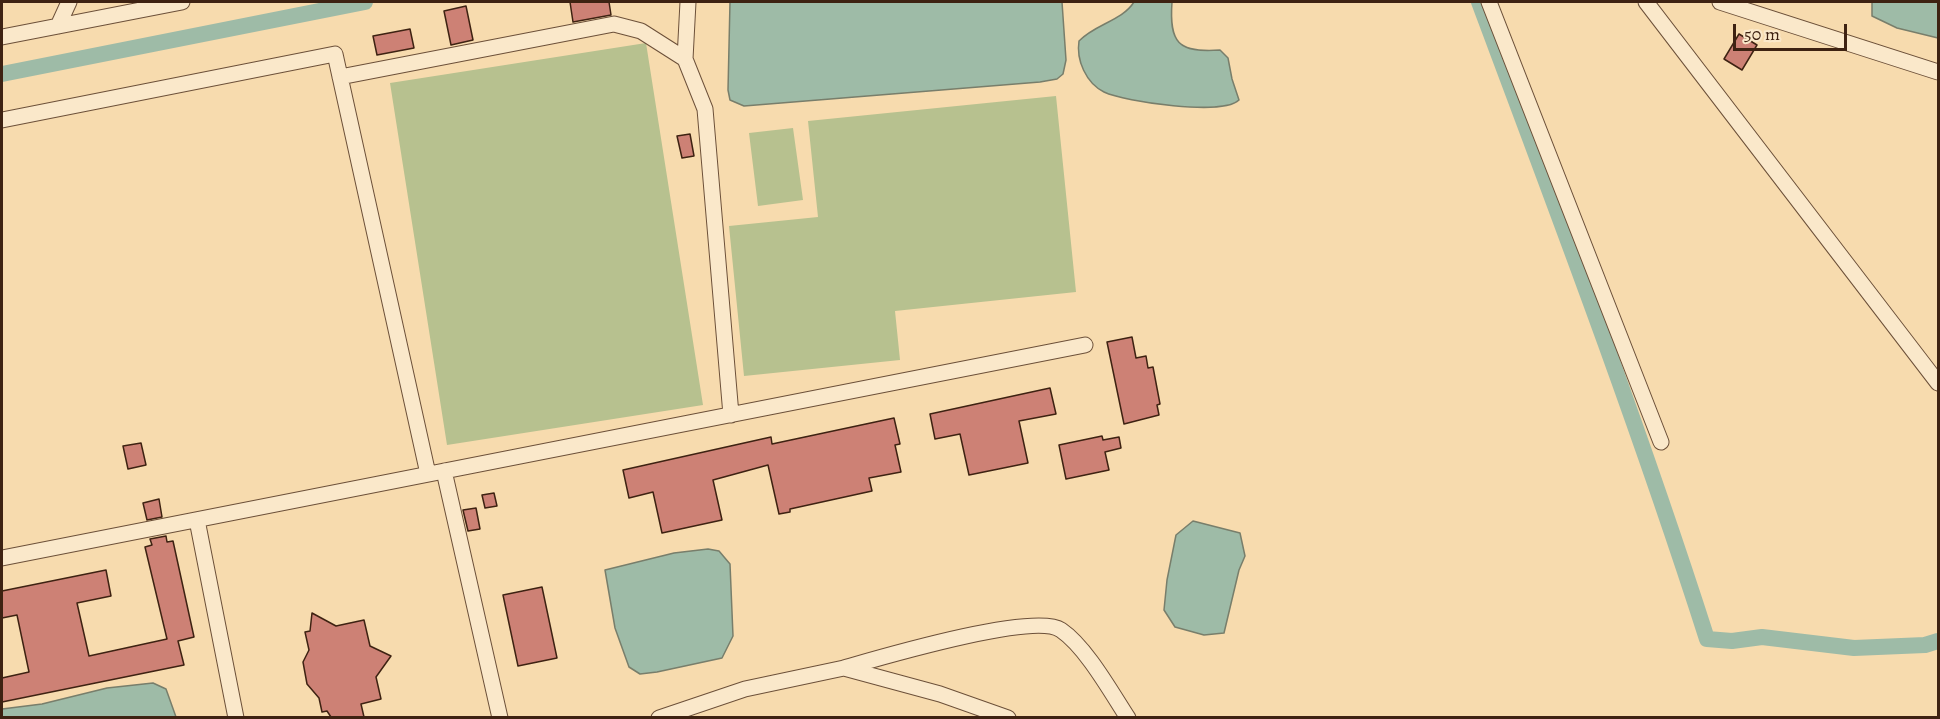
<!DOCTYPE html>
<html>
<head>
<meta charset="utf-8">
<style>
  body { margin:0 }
  #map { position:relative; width:1940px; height:719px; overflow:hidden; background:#f7dbae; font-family:Alegreya,serif }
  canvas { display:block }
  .frame { position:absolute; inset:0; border:3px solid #3e2212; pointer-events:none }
  .scale { position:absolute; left:1733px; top:24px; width:114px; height:27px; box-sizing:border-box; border:3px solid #3e2212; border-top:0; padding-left:8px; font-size:18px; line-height:21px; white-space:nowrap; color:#3e2212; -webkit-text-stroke:4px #fae8ca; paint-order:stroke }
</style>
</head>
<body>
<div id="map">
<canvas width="1940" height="719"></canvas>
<div class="frame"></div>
<div class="scale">50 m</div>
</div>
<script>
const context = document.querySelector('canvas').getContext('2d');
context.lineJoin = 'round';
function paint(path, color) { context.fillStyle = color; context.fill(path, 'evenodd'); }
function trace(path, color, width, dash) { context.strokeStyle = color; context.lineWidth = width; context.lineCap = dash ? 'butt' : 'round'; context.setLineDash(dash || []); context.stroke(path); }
const green = new Path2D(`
  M646 43 703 405 447 445 390 83Z
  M1056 96 1076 292 895 311 900 360 744 376 729 226 818 217 808 121Z
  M793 128 803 200 758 206 749 133Z`);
const water = new Path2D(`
  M730 2H1062L1066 60 1063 74 1057 79 1040 82 744 106 730 100 728 90Z
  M1134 2H1172C1169 43 1178 53 1220 50L1228 58 1232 79 1239 100C1223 116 1125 102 1104 92 1086 83 1076 60 1079 41 1095 24 1122 21 1134 2Z
  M1872 2H1938V38L1897 28 1872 16Z
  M1193 521 1240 533 1245 556 1239 570 1224 633 1204 635 1175 627 1164 610 1167 580 1176 535Z
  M708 549 719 551 730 564 733 636 722 658 657 672 640 674 629 667 615 628 605 570 674 553Z
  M153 683 166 689 176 717H2V709L42 704 107 688Z`);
const canal = new Path2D(`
  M1479 2C1558 213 1638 424 1707 639L1732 641 1762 637 1854 648 1925 645 1938 641
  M2 74 365 2`);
const building = new Path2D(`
  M570 2H609L611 15 573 22Z
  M466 6 473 40 451 45 444 11Z
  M410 29 414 48 377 55 373 36Z
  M1739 34 1757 45 1742 70 1724 59Z
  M690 134 694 156 682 158 677 136Z
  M1132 337 1136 358 1146 356 1148 368 1153 367 1160 404 1157 405 1159 415 1124 424 1107 342Z
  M1050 388 1056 414 1019 421 1028 463 969 475 960 434 935 439 930 414Z
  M894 418 900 444 895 445 901 472 869 478 872 491 790 509V512L779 514 768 465 713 480 722 520 662 533 653 492 629 498 623 470 771 437 772 444Z
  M1102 436 1103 440 1119 437 1121 448 1105 452 1109 470 1066 479 1059 445Z
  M141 443 146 465 128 469 123 446Z
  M494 493 497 506 485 508 482 495Z
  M159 499 162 517 147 520 143 503Z
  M476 508 480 529 468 531 463 510Z
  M166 536 167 542 173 541 194 637 178 641 184 665 2 702V678L29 672 17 615 2 618V591L106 570 111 596 77 603 89 656 167 639 145 547 152 545 150 539Z
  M542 587 557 658 518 666 503 595Z
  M312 613 336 626 364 620 370 646 391 656 376 677 381 699 361 704 364 717H331L327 711 322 712 319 698 307 684 303 662 309 650 305 632 310 631Z`);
const minor = new Path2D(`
  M1489 2 1661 442
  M1646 2 1938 383
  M1720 2 1938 72
  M58 26 69 2
  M2 37 182 2
  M685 59 688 2
  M340 77 614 24 641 31 685 59 705 109 731 415
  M2 120 335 54 428 474
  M444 471 500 718
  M197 520 236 718
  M2 558 1085 345
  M844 668C879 658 1034 612 1061 630 1086 647 1111 692 1128 718
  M659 718 745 689 844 668 940 694 1008 718`);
paint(green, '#b7c18f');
paint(water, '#9ebba7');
trace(water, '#787e6b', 1.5);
trace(canal, '#9ebba7', 16);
paint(building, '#cd8175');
trace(building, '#3e2212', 1.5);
trace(minor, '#6c5039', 17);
trace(minor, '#fae8ca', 15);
</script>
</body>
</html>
